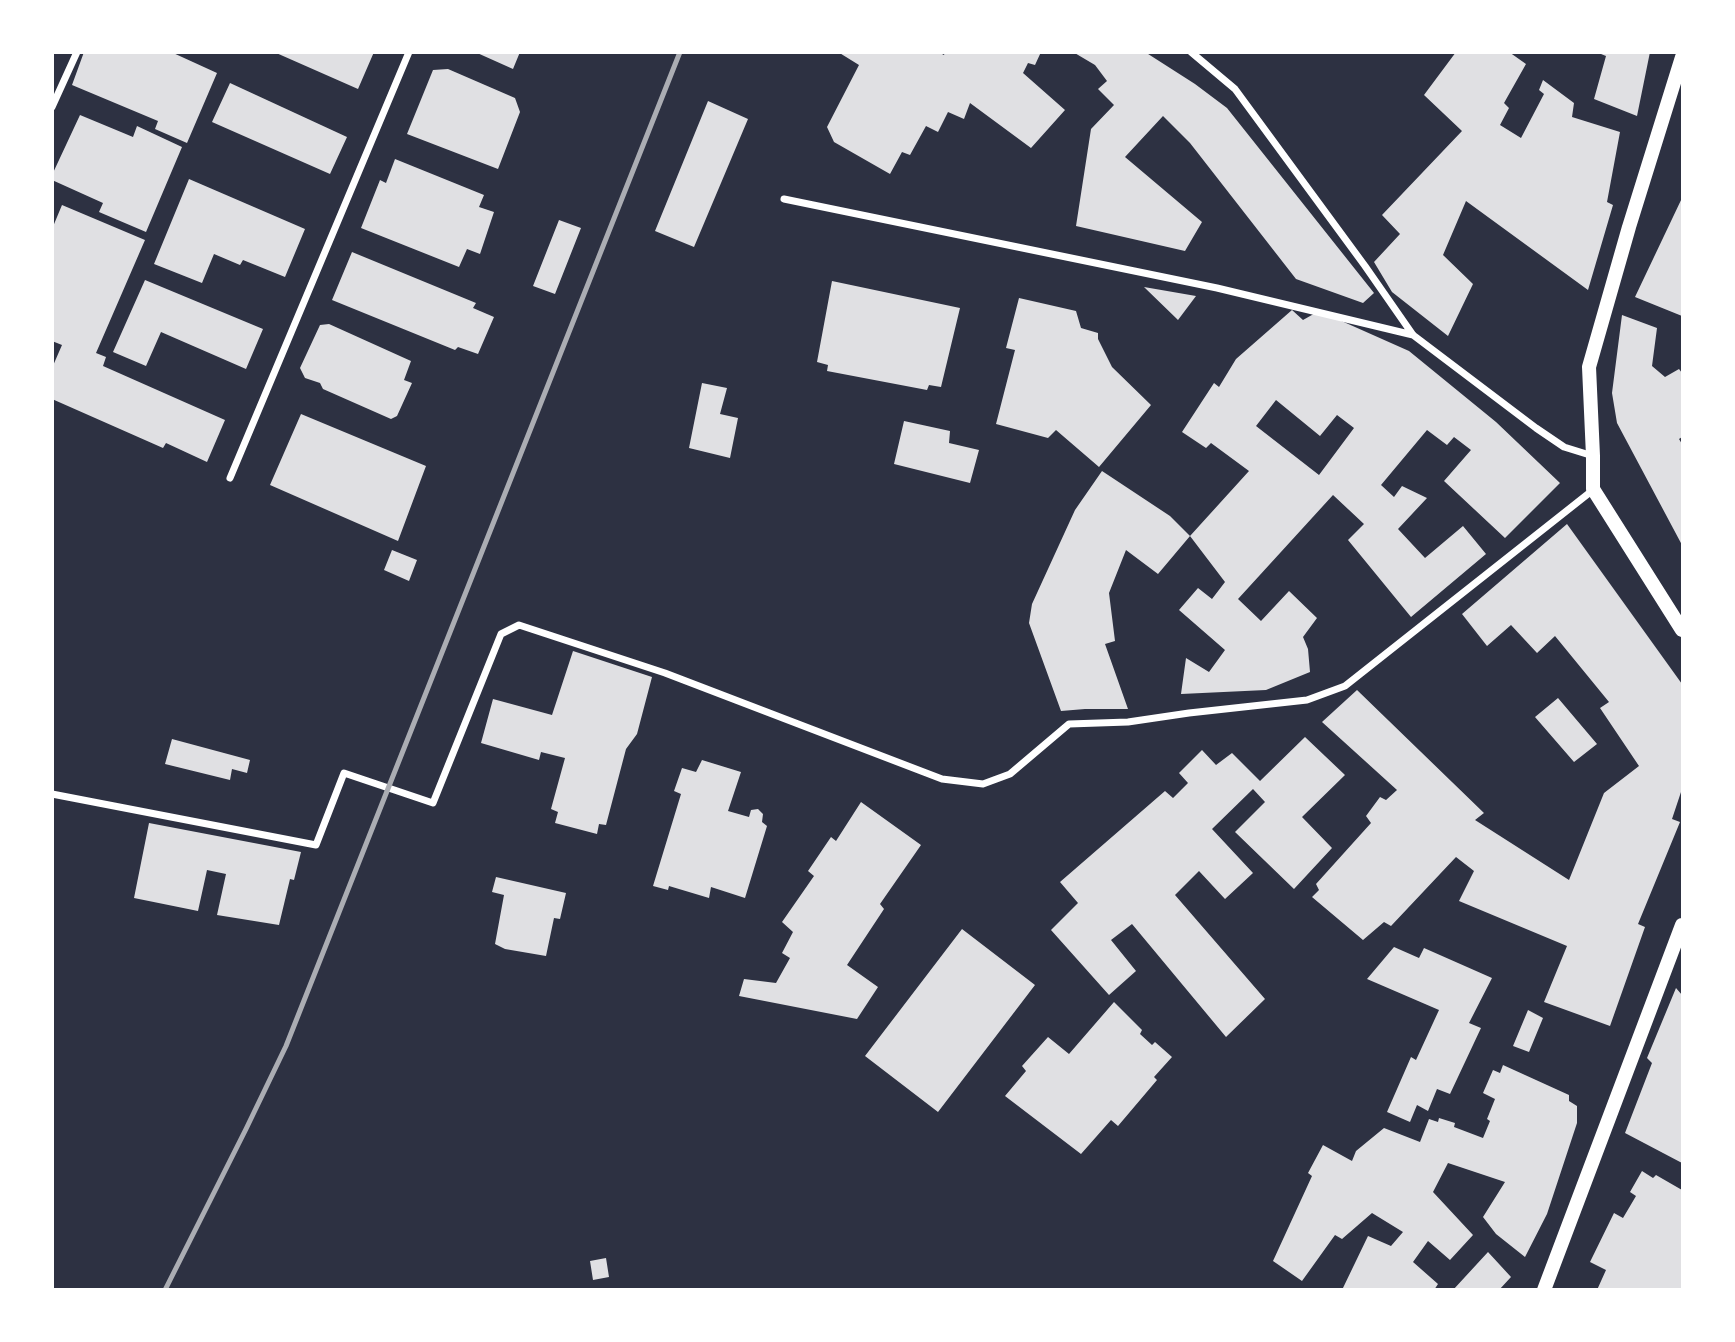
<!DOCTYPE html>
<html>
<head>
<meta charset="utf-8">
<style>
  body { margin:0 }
  #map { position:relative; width:1735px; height:1342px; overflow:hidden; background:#2d3142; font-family:Arial,sans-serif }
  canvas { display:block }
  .frame { position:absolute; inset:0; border:54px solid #fff; pointer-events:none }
</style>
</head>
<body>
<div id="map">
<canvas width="1735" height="1342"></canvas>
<div class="frame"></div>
</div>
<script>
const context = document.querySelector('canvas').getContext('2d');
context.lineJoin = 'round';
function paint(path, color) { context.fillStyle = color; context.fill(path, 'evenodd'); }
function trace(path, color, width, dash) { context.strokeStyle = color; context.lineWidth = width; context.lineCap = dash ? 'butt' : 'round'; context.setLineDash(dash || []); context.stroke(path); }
const building = new Path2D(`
  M84 52H171L217 73 187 143 155 129 158 121 72 85Z
  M274 52H374L358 89Z
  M475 52H520L513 69Z
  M838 52H938L944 55 945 52H1041L1035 65 1028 63 1023 73 1065 110 1031 148 970 103 964 119 948 112 938 132 926 126 910 155 902 152 890 174 834 142 827 127 859 65Z
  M1073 52H1145L1195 84 1227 108 1374 293 1363 303 1296 279 1190 143 1163 116 1125 157 1202 222 1185 251 1076 226 1091 129 1114 105 1098 89 1107 81 1095 65Z
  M1456 52H1509L1526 64 1504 103 1509 108 1500 125 1521 138 1544 94 1539 90 1543 80 1574 103 1572 117 1620 132 1607 202 1613 205 1588 290 1466 201 1443 255 1473 284 1448 336 1392 292 1374 262 1400 234 1382 215 1462 131 1424 95Z
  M1650 52 1637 116 1594 99 1606 56 1596 52Z
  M448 69 515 98 520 112 498 169 407 134 433 70Z
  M230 83 347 137 330 174 212 122Z
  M708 101 748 119 694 247 655 231Z
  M80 115 133 137 137 126 182 147 146 232 99 212 103 203 52 180V175Z
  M395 159 484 195 479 207 494 212 480 254 467 249 459 267 361 228 380 180 386 183Z
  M189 179 305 229 285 277 243 260 240 265 214 254 202 283 154 264Z
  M1682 198V316L1635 297Z
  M62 205 145 240 96 353 106 357 103 366 225 420 207 462 166 443 163 448 52 399V368L62 345 52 341V229Z
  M559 220 581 228 555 294 533 286Z
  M352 252 476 303 473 308 494 317 478 354 458 347 455 350 332 300Z
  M145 280 263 329 246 369 161 332 146 366 113 352Z
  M832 281 960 308 941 387 929 385 927 390 827 371 828 365 817 362Z
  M1144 287 1196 296 1178 320Z
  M1019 298 1076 311 1081 328 1098 333V339L1112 367 1151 405 1099 467 1056 430 1048 438 996 424 1015 350 1006 348Z
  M1292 310 1303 320 1319 311 1409 351 1496 422 1560 483 1505 538 1444 481 1471 450 1454 437 1447 445 1427 430 1381 485 1394 497 1402 486 1427 498 1398 529 1425 558 1463 526 1486 554 1411 617 1348 540 1364 524 1333 495 1238 599 1261 621 1289 591 1317 618 1303 637 1308 649 1310 672 1266 690 1181 694 1186 658 1209 672 1225 650 1179 610 1198 588 1212 599 1225 582 1190 536 1249 471 1211 443 1206 448 1182 432 1214 383 1219 387 1236 359ZM1276 400 1320 436 1337 415 1354 428 1319 475 1256 426Z
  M1622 315 1657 328 1652 366 1665 377 1679 369 1682 373V437L1679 439 1682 444V545L1617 423 1612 393Z
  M329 324 411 361 404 380 412 383 397 416 391 419 323 389 320 383 305 378 300 368 320 325Z
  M702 383 727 388 720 414 738 418 730 458 689 448Z
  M301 414 426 466 398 541 270 485Z
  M904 421 950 431 949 443 979 450 970 483 894 464Z
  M1102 471 1170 516 1190 536 1158 574 1126 550 1109 593 1115 641 1105 644 1128 709H1085L1061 711 1029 623 1032 604 1075 510Z
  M1567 524 1682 684V789L1672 819 1680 822 1638 924 1645 927 1610 1026 1544 1002 1567 946 1459 901 1474 871 1456 857 1391 926 1384 922 1363 940 1312 897 1319 890 1316 884 1371 823 1366 816 1380 797 1386 800 1397 790 1322 722 1357 690 1484 813 1475 820 1569 880 1604 793 1639 766 1600 708 1609 702 1555 636 1537 653 1511 625 1487 646 1462 614Z
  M392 550 417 560 409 581 384 570Z
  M573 651 652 677 637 734 626 749 606 825 599 824 597 834 555 823 558 812 551 809 565 758 541 752 539 760 481 743 493 699 552 715Z
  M1558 698 1597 744 1574 762 1535 717Z
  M1305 737 1345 775 1302 817 1332 848 1294 889 1235 832 1265 802 1253 789 1212 829 1253 873 1225 899 1199 871 1175 895 1265 999 1226 1037 1132 924 1111 940 1136 971 1109 995 1051 930 1078 903 1060 882 1165 791 1173 798 1188 783 1179 773 1202 750 1216 765 1232 753 1260 781Z
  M172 739 250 760 247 773 232 769 230 780 165 764Z
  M702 760 741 772 728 811 749 817 751 810 758 809 763 814 762 822 767 826 745 898 711 887 709 898 669 886 668 890 653 886 681 794 674 791 682 768 696 772Z
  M861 802 921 845 880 904 884 909 847 965 878 987 857 1019 739 996 744 979 776 983 790 958 782 953 793 932 782 922 814 876 808 871 831 837 836 841Z
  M149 823 301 852 294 880 290 879 279 925 217 915 226 874 207 870 198 911 134 898Z
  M496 877 566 893 560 919 554 918 546 956 505 949 495 944 504 895 492 892Z
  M962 929 1035 985 938 1112 865 1056Z
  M1394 947 1419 958 1424 948 1492 978 1469 1023 1481 1028 1450 1094 1437 1089 1428 1111 1417 1105 1410 1122 1387 1112 1411 1057 1416 1060 1439 1010 1367 979Z
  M1676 988 1682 995V1163L1625 1133 1652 1063 1647 1058Z
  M1114 1002 1142 1030 1140 1034 1152 1045 1155 1042 1172 1057 1154 1077 1157 1080 1118 1126 1111 1120 1081 1154 1005 1096 1026 1071 1022 1066 1048 1037 1069 1054Z
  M1528 1010 1543 1018 1529 1052 1513 1046Z
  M1503 1065 1569 1095V1101L1577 1106V1123L1547 1214 1525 1257 1496 1234 1483 1217 1505 1182 1448 1163 1433 1192 1473 1235 1450 1260 1428 1241 1413 1262 1438 1284 1434 1290H1342L1368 1236 1391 1246 1403 1232 1372 1213 1342 1239 1335 1235 1302 1281 1273 1261 1312 1176 1308 1173 1323 1145 1352 1161 1356 1151 1384 1128 1420 1142 1429 1119 1438 1122 1439 1118 1455 1123 1454 1127 1483 1138 1490 1121 1487 1119 1495 1099 1483 1093 1493 1070 1500 1073Z
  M1642 1171 1653 1178 1656 1175 1682 1190V1290H1597L1606 1270 1590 1262 1614 1213 1623 1218 1636 1196 1630 1192Z
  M1488 1252 1511 1277 1499 1290H1453Z
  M606 1258 609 1277 593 1280 590 1261Z`);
const minor = new Path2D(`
  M1191 52 1235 89 1365 266 1413 335 1536 428 1564 447 1593 456
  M52 107 77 52
  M784 199 1217 288 1413 335
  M230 478 409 52
  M52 794 316 845 344 773 433 803 501 634 519 625 665 673 942 779 983 784 1010 774 1069 724 1128 722 1189 713 1307 700 1345 686 1593 490`);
const secondary = new Path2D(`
  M1682 57 1629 227 1589 367 1593 456V489L1682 630
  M1544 1290 1682 925`);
const rail = new Path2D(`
  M165 1290 246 1129 286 1046 680 52`);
paint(building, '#e0e0e3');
trace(minor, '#fff', 7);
trace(secondary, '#fff', 14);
trace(rail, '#abadb3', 5);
</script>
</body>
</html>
